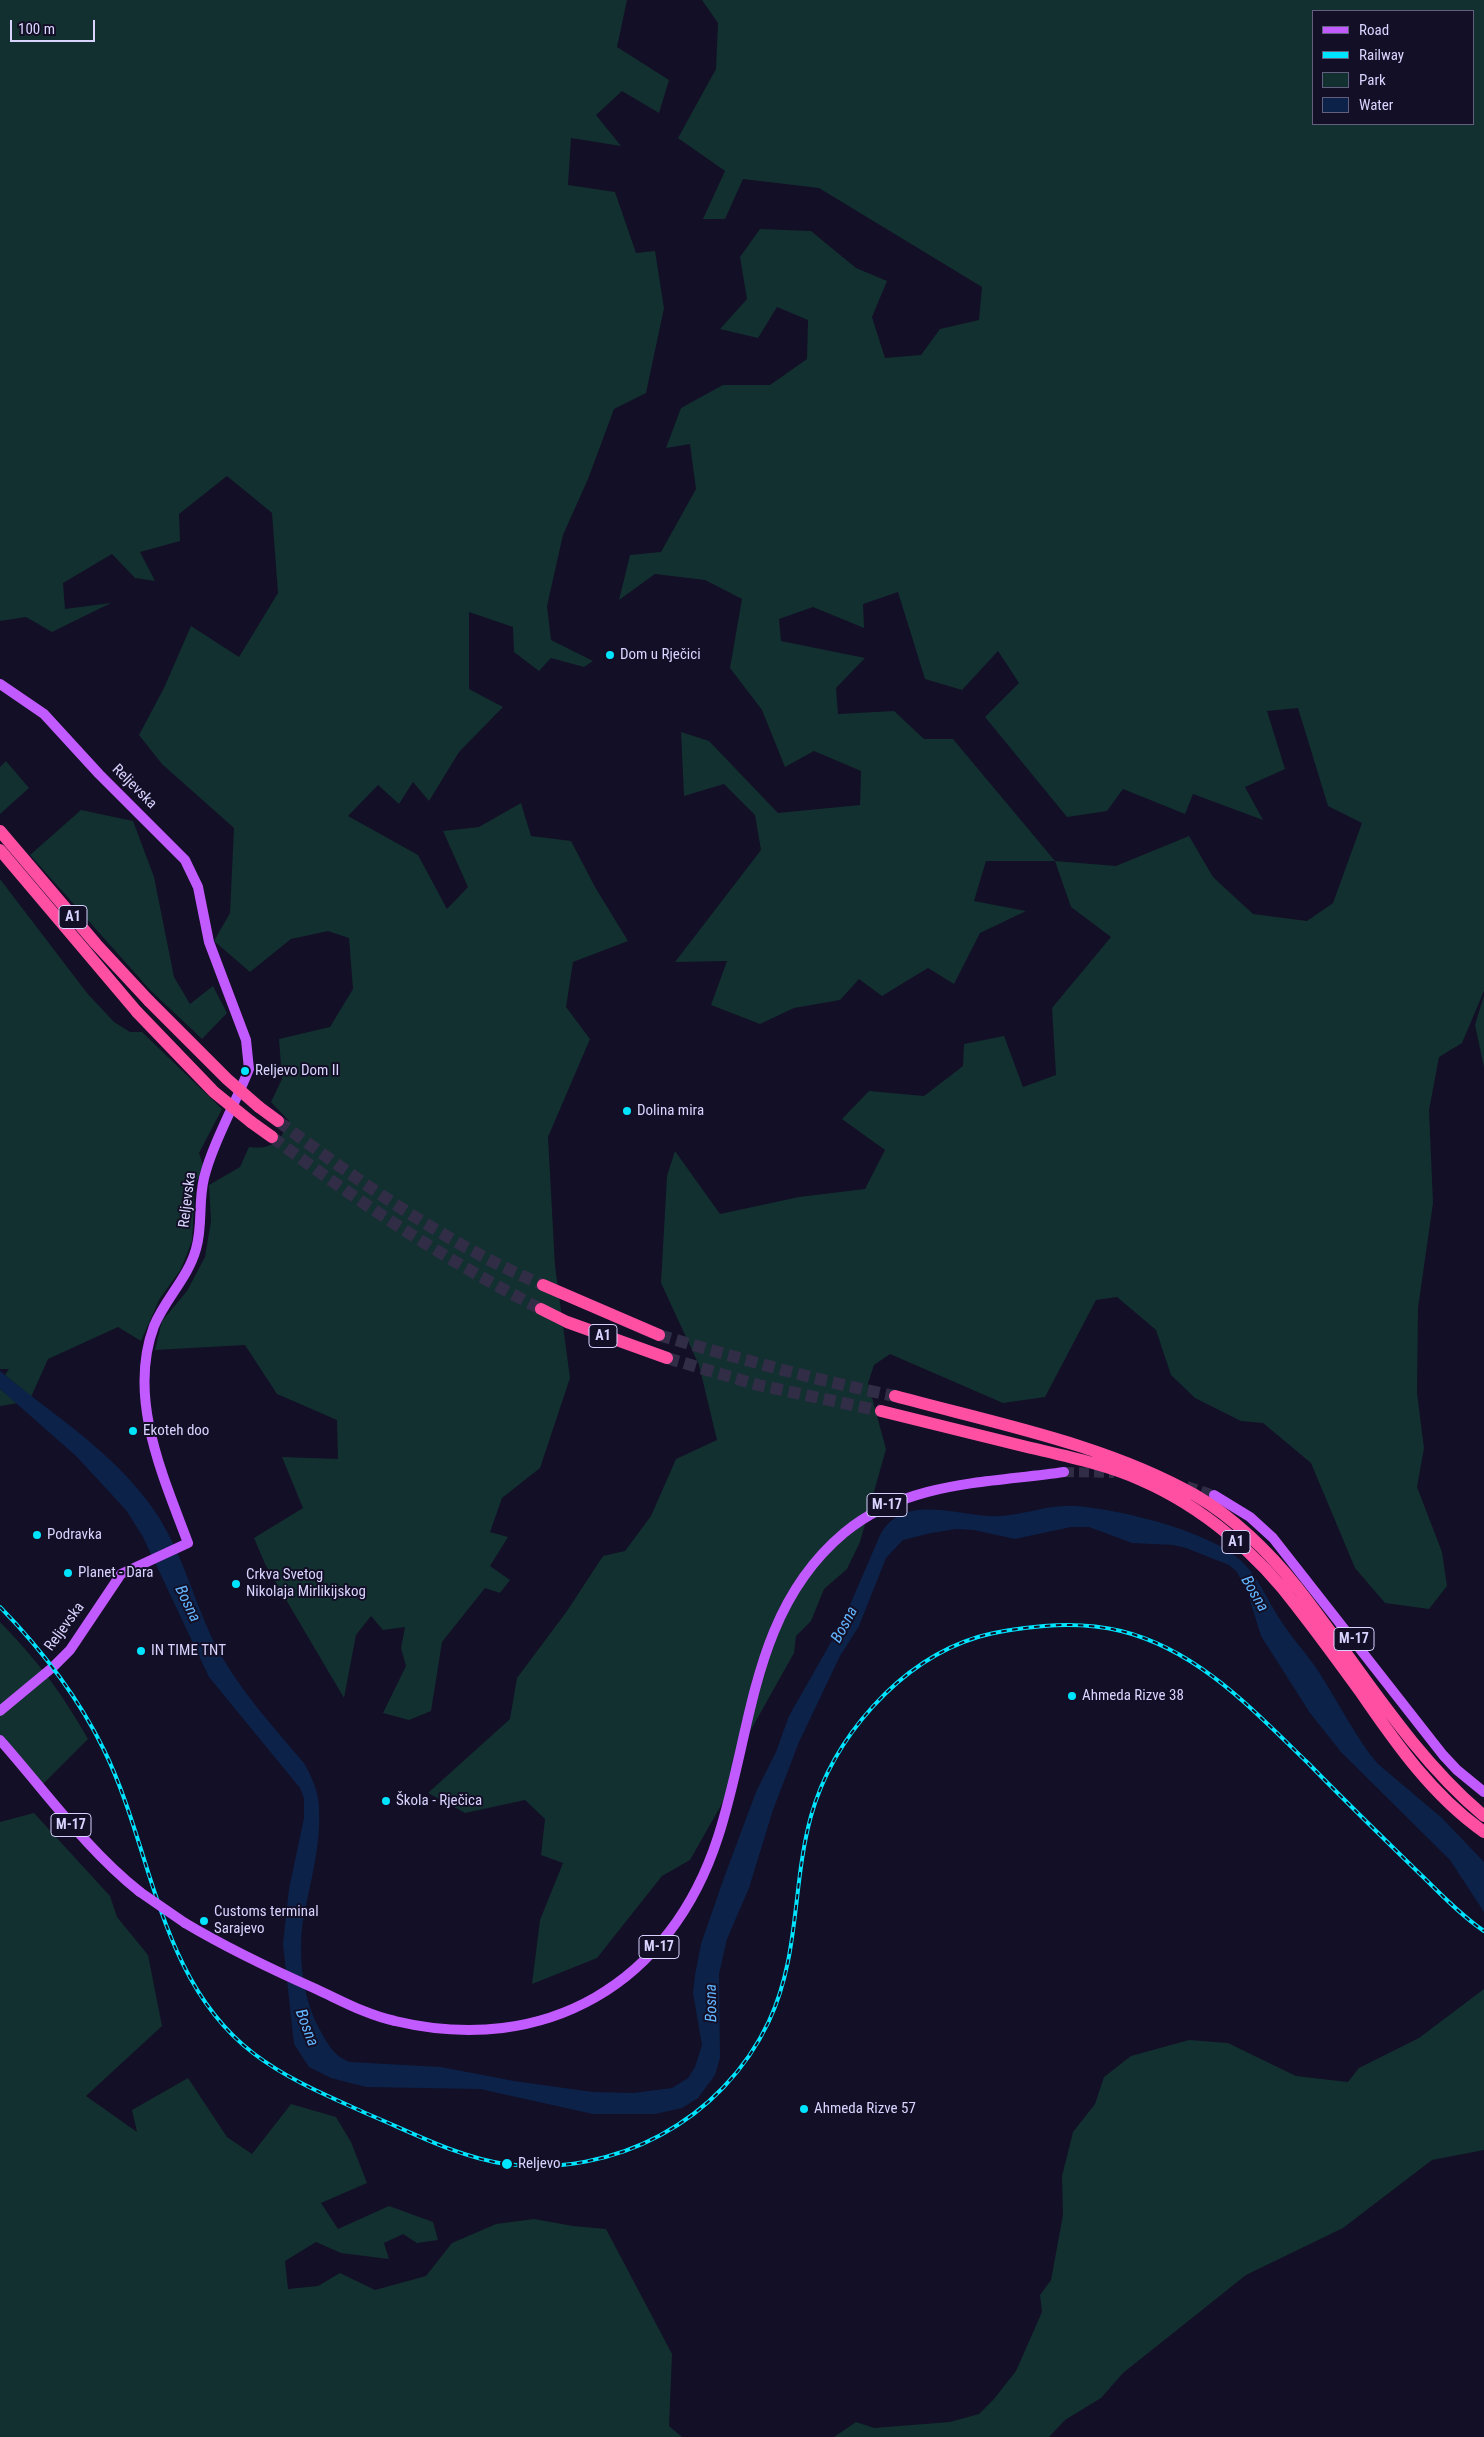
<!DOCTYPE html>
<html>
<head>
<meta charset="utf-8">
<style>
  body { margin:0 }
  #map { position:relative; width:1484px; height:2437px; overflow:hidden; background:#130f26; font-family:"Roboto Condensed",sans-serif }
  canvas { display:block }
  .legend { position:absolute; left:1312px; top:10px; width:162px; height:115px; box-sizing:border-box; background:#130f26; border:1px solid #625e7d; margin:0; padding:6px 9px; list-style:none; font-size:15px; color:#d9d4ff }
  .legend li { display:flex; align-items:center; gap:10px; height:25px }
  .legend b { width:25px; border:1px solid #625e7d }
  .scale { position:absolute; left:10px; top:20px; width:85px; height:22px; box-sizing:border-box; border:2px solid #d9d4ff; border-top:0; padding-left:6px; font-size:15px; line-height:18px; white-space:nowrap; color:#d9d4ff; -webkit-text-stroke:4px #130f26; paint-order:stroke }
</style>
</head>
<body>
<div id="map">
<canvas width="1484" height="2437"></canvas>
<ul class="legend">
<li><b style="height:6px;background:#c25bff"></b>Road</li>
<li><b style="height:6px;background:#00e5ff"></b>Railway</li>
<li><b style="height:14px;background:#12302f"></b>Park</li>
<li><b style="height:14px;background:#0c2248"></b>Water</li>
</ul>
<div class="scale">100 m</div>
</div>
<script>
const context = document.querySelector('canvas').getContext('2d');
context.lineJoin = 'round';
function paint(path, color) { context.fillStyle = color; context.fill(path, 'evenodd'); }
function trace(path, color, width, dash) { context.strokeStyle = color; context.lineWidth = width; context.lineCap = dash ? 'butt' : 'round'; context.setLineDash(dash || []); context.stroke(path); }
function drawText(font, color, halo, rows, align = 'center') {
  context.font = font + ' "Roboto Condensed",sans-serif'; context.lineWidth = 4; context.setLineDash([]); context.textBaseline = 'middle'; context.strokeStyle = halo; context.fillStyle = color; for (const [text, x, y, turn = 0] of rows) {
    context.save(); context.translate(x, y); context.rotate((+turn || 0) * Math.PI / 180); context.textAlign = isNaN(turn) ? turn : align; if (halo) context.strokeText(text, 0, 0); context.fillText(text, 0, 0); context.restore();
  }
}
const green = new Path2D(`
  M0 0H627L617 47 669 80 659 113 622 91 596 115 621 146 571 138 568 185 615 192 636 253 655 251 664 308 646 393 614 409 588 479 563 535 547 606 551 640 593 661 584 667 551 658 539 671 514 652 513 627 469 612V689L503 707 459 752 429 801 413 782 399 804 378 785 348 816 418 855 447 909 468 887 443 831 479 827 521 803 531 836 571 841 595 887 628 941 573 962 566 1007 590 1039 548 1137 555 1266 570 1378 540 1468 502 1498 490 1532 508 1537 490 1566 510 1580 500 1593 485 1588 442 1642 431 1711 409 1720 383 1713 406 1666 401 1648 405 1627 383 1630 371 1616 356 1635 344 1698 265 1564 254 1538 303 1508 282 1457 338 1459 337 1420 277 1394 245 1345 155 1350 162 1321 187 1291 205 1257 211 1221 209 1185 240 1167 249 1147C273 1150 281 1141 289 1121L271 1102 282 1079 279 1039 330 1027 353 989 349 938 328 931 291 939 250 972 214 941 230 913 234 828 162 764 139 735 164 688 191 626 239 657 278 593 272 513 227 476 179 514 180 541 140 552 155 581 135 578 112 554 63 583 65 609 111 603 52 632 26 617 0 621Z
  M702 0H1484V991L1462 1043 1439 1057 1429 1110 1433 1203 1418 1308 1417 1393 1424 1448 1417 1487 1442 1552 1447 1586 1429 1609 1385 1603 1355 1568 1311 1463 1263 1423 1241 1421 1195 1398 1171 1375 1156 1330 1117 1297 1096 1300 1045 1397 1003 1403 890 1354 874 1365 868 1383 886 1449 860 1542 847 1569 824 1589 811 1621 796 1636 794 1653 739 1751 724 1800 690 1860 662 1876 597 1958 532 1984 540 1920 563 1863 541 1855 545 1819 525 1800 465 1813 428 1793 510 1719 517 1678 567 1611 603 1556 625 1551 651 1516 676 1459 717 1440 699 1365 661 1283 667 1176 675 1151 720 1214 799 1197 865 1189 885 1150 842 1119 869 1091 924 1096 963 1066 964 1044 1004 1036 1023 1087 1056 1075 1052 1008 1111 937 1071 907 1055 861H986L974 901 1026 911 980 933 954 984 928 968 882 996 859 979 840 1000 794 1008 760 1024 711 1005 727 961 675 962 761 850 755 815 724 784 684 796 681 732 709 741 778 813 860 805 861 771 814 751 785 767 762 710 730 668 742 599 705 580 655 574 619 600 630 555 661 552 696 489 690 444 666 448 681 408 723 385H770L807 359 808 320 777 307 758 338 720 329 747 299 740 257 760 229 811 231 856 268 887 281 872 317 885 358 921 355 940 329 979 320 982 287 819 188 743 179 725 219H703L725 171 678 138 716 69 718 23ZM1313 11H1473V124H1313ZM898 592 925 679 962 690 998 651 1019 683 985 717 1067 817 1107 811 1123 789 1185 814 1193 794 1263 820 1245 787 1285 769 1267 711 1298 708 1328 806 1362 823 1333 903 1307 921 1253 914 1213 877 1189 836 1116 866 1055 861 953 739H924L894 711 838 714 836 688 865 658 781 641 779 619 813 607 864 628 863 604Z
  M6 761 29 788 0 814V767Z
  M81 810 133 821 154 877 174 977 190 1004 213 986 227 1013 202 1039 150 990 30 855Z
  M0 879 87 993 114 1022 130 1032H142L222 1109 199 1153 204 1168 195 1184 192 1241 181 1269 159 1300 141 1341 118 1327 48 1359 31 1397 5 1375 9 1369H0Z
  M1484 995V1067L1475 1025Z
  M0 1389 18 1403 0 1406Z
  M0 1622C37 1660 62 1693 88 1739L40 1787 0 1740Z
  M34 1813 110 1896 117 1917 148 1955 162 2026 86 2096 137 2132 132 2110 188 2078 227 2137 252 2154 291 2104 336 2117 351 2142 367 2183 321 2203 338 2229 389 2206 433 2222 438 2240 417 2243 403 2234 384 2243 389 2259 341 2253 316 2242 285 2261 288 2289 318 2286 340 2273 375 2290 426 2276 452 2243 496 2224 534 2219 573 2226 606 2229 672 2354 669 2426 682 2437H0V1822Z
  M1484 1989V2150L1432 2160 1343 2228 1246 2275 1123 2373 1101 2398 1065 2420 1049 2437H834L856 2422 874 2428 950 2422 979 2414 994 2399 1016 2371 1042 2312 1040 2295 1051 2280 1063 2215 1062 2176 1073 2132 1095 2104 1104 2077 1131 2056 1189 2040 1228 2043 1296 2076 1348 2082 1359 2068 1419 2038Z`);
const water = new Path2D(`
  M0 1371C53 1415 114 1452 154 1510 183 1552 194 1603 217 1648 239 1689 273 1727 304 1763 312 1777 319 1793 319 1809 321 1845 311 1880 304 1915 297 1951 302 1998 320 2030 329 2046 334 2056 350 2062L441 2067 514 2081 593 2092 633 2093 672 2088 688 2078 695 2067 702 2045 693 1993 695 1975 701 1944 725 1875 756 1792 776 1752 789 1716 843 1621 881 1533C904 1495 952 1514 989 1516 1018 1518 1046 1504 1075 1506 1118 1509 1206 1530 1239 1559 1258 1575 1267 1600 1281 1621 1292 1638 1306 1653 1317 1669 1335 1697 1350 1726 1369 1753L1378 1764 1442 1818 1484 1862V1912L1450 1860 1341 1752 1310 1713 1261 1636 1248 1594 1237 1572 1229 1565 1186 1548 1173 1545 1132 1543 1089 1527H1071L1015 1539 974 1530 956 1529 931 1533 903 1540 886 1558 859 1626 840 1656 799 1742 773 1810 749 1888 727 1939 719 1974 720 2058 715 2075 698 2098 682 2108 655 2114H593L480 2089 366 2087 331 2078 309 2067 294 2044 283 1944 289 1889 304 1818V1798L300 1788 209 1677 143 1537 126 1510 76 1456 0 1389Z`);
const majorTunnel = new Path2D(`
  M1064 1472 1114 1473
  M1187 1486 1214 1495`);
const highwayTunnel = new Path2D(`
  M278 1121C361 1183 448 1245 543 1285
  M272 1137C357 1201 446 1261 541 1309
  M659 1335C737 1358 815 1380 895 1396
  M667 1358 758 1385 881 1411`);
const major = new Path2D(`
  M0 684 44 714 99 774 185 860 198 887 209 942 246 1040 249 1069C236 1102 212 1145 204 1178 198 1202 203 1226 196 1249 188 1278 165 1299 154 1326 127 1398 163 1476 188 1543L121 1574 70 1650 53 1667 0 1711
  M1214 1495 1250 1517 1273 1538 1443 1755 1457 1770 1484 1792
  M0 1740C46 1792 86 1849 140 1892
  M185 1923C227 1948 271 1969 316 1989 342 2001 367 2015 395 2021 546 2057 671 1983 718 1837 753 1730 751 1611 844 1533 906 1481 988 1483 1064 1472`);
const highway = new Path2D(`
  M0 831 96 944 149 1001
  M0 850 137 1012
  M259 1107 278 1121
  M251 1122 272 1137
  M543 1285 659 1335
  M541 1309 567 1322 667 1358
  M895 1396C994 1423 1105 1444 1195 1495 1233 1517 1269 1552 1296 1586 1357 1663 1408 1752 1484 1816
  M881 1411C929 1423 978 1435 1027 1447 1065 1456 1105 1464 1141 1480 1203 1507 1258 1554 1298 1608 1320 1636 1341 1665 1362 1694 1397 1745 1433 1796 1484 1832`);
const rail = new Path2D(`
  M0 1607C41 1649 78 1697 104 1750 153 1850 158 1980 253 2053 288 2080 330 2097 370 2115 413 2133 458 2157 505 2164 614 2178 722 2121 769 2021 800 1955 792 1885 811 1816 833 1738 899 1661 978 1637 999 1631 1022 1628 1044 1626 1069 1624 1096 1625 1121 1631 1198 1650 1253 1710 1308 1763 1344 1800 1381 1836 1418 1872 1439 1892 1460 1915 1484 1931`);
const majorBridge = new Path2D(`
  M140 1892 185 1923`);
const highwayBridge = new Path2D(`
  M149 1001 227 1079 259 1107
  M137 1012 214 1092 251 1122`);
const markers = [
  [610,655,5,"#00e5ff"],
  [245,1071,5,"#00e5ff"],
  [627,1111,5,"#00e5ff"],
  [133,1431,5,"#00e5ff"],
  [37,1535,5,"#00e5ff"],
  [68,1573,5,"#00e5ff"],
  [236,1584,5,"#00e5ff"],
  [141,1651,5,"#00e5ff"],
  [1072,1696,5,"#00e5ff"],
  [386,1801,5,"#00e5ff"],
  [204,1921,5,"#00e5ff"],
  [804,2109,5,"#00e5ff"],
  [507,2164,6,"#00e5ff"]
];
const shields = [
  [73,917,28],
  [603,1336,28],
  [887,1505,40],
  [1236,1542,28],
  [1354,1639,40],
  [71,1825,40],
  [659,1947,40]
];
const shieldNames = [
  ["A1",73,917],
  ["A1",603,1336],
  ["M-17",887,1505],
  ["A1",1236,1542],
  ["M-17",1354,1639],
  ["M-17",71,1825],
  ["M-17",659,1947]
];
const poiNames = [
  ["Dom u Rječici",620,655],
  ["Reljevo Dom II",255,1071],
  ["Dolina mira",637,1111],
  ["Ekoteh doo",143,1431],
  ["Podravka",47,1535],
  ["Planet - Dara",78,1573],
  ["Crkva Svetog",246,1575],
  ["Nikolaja Mirlikijskog",246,1592],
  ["IN TIME TNT",151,1651],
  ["Ahmeda Rizve 38",1082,1696],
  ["Škola - Rječica",396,1801],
  ["Customs terminal",214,1912],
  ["Sarajevo",214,1929],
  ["Ahmeda Rizve 57",814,2109],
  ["Reljevo",518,2164]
];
const streetNames = [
  ["Reljevska",134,787,45],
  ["Reljevska",188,1200,-83],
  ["Reljevska",65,1627,-54]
];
const waterNames = [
  ["Bosna",1254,1594,60],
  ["Bosna",187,1604,64],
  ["Bosna",845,1625,-62],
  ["Bosna",712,2003,-91],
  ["Bosna",306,2028,69]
];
paint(green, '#12302f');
paint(water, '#0c2248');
trace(majorTunnel, '#312d47', 10, [10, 5]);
trace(highwayTunnel, '#312d47', 12, [12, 6]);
trace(major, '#c25bff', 10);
trace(highway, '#ff4fa3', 12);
trace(rail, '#00e5ff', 4);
trace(rail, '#130f26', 2, [5.5]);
trace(majorBridge, '#c25bff', 10);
trace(highwayBridge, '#ff4fa3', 12);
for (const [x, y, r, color] of markers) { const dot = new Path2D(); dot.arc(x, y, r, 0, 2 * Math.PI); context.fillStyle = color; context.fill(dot); trace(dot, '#130f26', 2); }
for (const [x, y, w] of shields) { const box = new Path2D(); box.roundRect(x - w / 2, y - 11.5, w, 23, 4); context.fillStyle = '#130f26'; context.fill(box); trace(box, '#d9d4ff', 1); }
drawText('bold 14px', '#d9d4ff', null, shieldNames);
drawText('15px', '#d9d4ff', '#130f26', poiNames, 'left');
drawText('15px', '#d9d4ff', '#130f26', streetNames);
drawText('italic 16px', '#62b6ff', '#130f26', waterNames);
</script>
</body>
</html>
